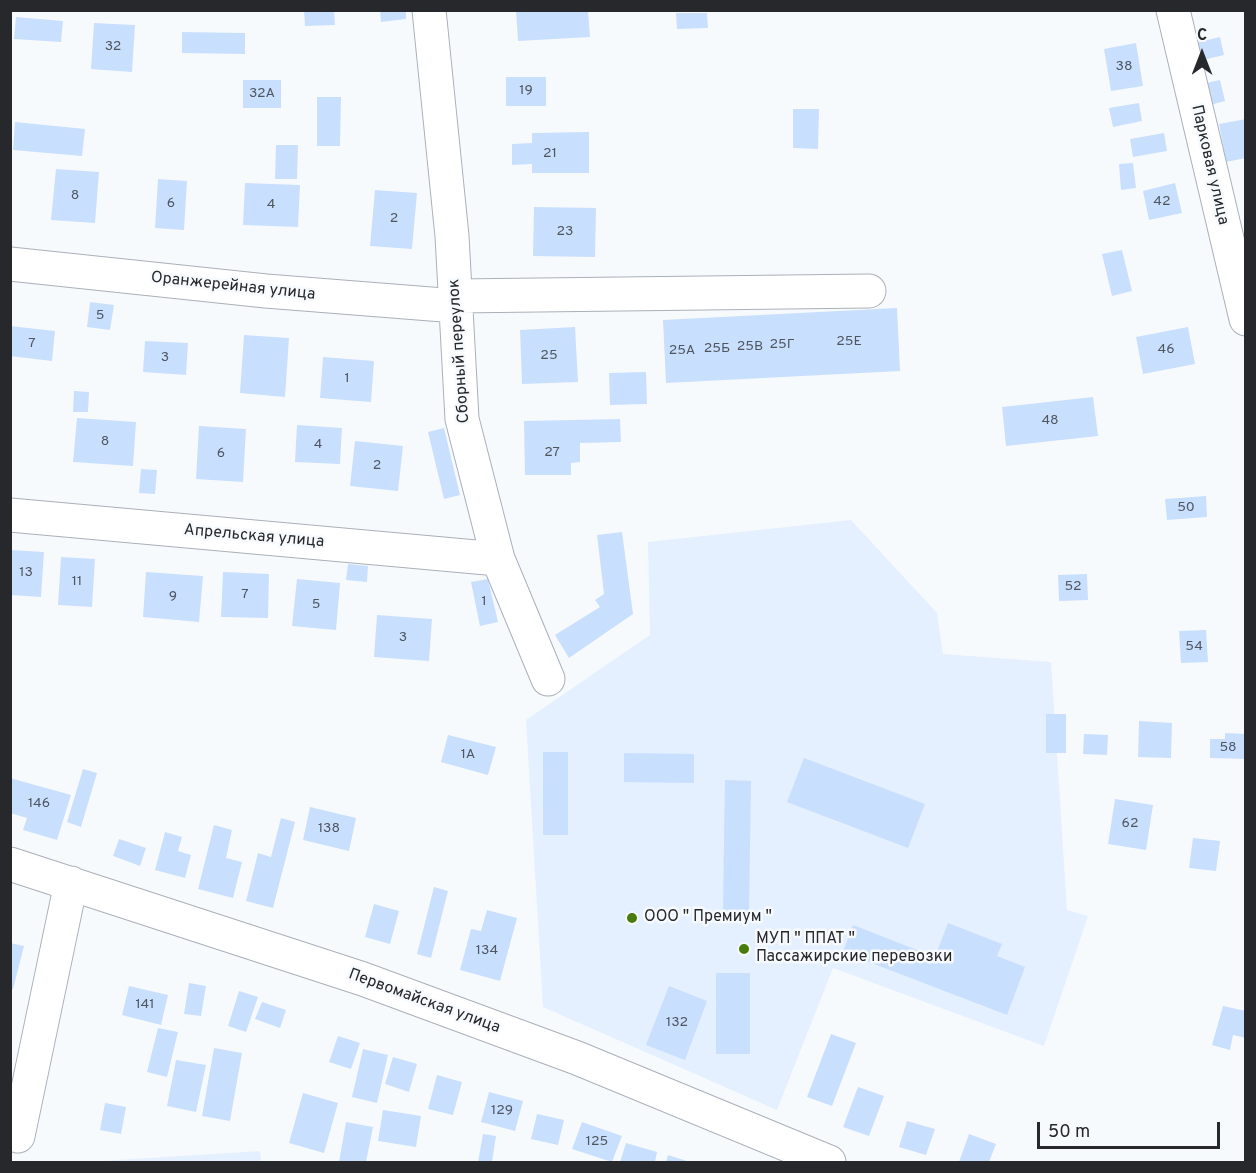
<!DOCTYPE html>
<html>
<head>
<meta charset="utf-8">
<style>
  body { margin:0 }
  #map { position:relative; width:1256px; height:1173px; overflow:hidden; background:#f7fafd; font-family:Overpass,sans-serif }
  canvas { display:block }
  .frame { position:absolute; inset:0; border:12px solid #26282b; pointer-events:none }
  .north { position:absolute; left:1172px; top:24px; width:60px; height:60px; -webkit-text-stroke:4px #f7fafd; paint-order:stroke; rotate:0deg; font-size:16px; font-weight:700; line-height:24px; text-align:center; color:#26282b }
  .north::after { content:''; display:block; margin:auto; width:21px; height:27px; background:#26282b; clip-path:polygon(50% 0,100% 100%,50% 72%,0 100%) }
  .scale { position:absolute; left:1037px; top:1122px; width:183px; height:27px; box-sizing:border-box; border:3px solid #26282b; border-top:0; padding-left:8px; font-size:18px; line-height:21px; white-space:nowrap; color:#26282b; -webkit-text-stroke:4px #f7fafd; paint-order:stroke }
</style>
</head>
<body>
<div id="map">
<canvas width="1256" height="1173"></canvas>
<div class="frame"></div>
<div class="north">С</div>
<div class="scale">50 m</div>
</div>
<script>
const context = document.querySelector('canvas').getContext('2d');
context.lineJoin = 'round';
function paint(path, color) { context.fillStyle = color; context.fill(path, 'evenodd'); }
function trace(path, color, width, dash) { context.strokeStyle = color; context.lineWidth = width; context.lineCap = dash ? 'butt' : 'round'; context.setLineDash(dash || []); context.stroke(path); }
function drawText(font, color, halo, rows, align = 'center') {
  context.font = font + ' Overpass,sans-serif'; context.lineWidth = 5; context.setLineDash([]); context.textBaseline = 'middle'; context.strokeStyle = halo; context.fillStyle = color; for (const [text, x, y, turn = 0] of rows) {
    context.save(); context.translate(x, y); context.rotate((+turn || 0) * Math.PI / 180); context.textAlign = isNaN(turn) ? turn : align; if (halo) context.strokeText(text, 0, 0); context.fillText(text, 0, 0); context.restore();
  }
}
const built = new Path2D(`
  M851 520 937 613 943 654 1051 662 1067 910 1088 916 1044 1046 833 968 777 1110 543 1007 526 720 650 635 648 542Z
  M260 1151 261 1162H87Z`);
const building = new Path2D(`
  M304 10H334L335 25 305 26Z
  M380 10H406V19L381 22Z
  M516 10H588L590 37 518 41Z
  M676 13H707L708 28 677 29Z
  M16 17 63 21 61 42 14 39Z
  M94 23 135 25 132 72 91 69Z
  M182 32 245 33V54L182 53Z
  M1220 37 1224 55 1194 62 1190 44Z
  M1136 43 1143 86 1111 91 1104 49Z
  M506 77H546V106H506Z
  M243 80H281V108H243Z
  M1220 80 1225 101 1210 105 1206 83Z
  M317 97H341L340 146H317Z
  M1139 103 1142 121 1113 127 1109 108Z
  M793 109H819L818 149 793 148Z
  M1246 119V158L1226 162 1219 124Z
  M15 122 85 129 82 156 13 150Z
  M589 132V173H532V164L512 165V144L532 143V133Z
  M1164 133 1167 151 1133 157 1130 139Z
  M276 145H298L297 179H275Z
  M1133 163 1136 188 1121 190 1119 164Z
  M56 169 99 172 95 223 51 220Z
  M158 179 187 181 184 230 155 228Z
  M245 183 300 185 298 227 243 225Z
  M1175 183 1182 213 1149 220 1143 191Z
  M375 190 417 193 412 249 370 246Z
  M534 207 596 208 595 257 533 256Z
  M1122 250 1132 291 1112 296 1102 254Z
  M90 302 114 305 110 330 87 327Z
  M897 308 900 371 666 383 663 320Z
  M10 326 55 331 52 361 10 356Z
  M575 327 578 382 522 384 520 330Z
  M1188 327 1195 364 1143 374 1136 337Z
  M244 335 289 338 285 397 240 393Z
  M145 341 188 343 186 375 143 372Z
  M323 357 374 361 371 402 320 398Z
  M646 372 647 404 610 405 609 373Z
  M74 391 89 392 88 412H73Z
  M1093 397 1098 436 1006 446 1002 407Z
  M77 418 136 422 133 466 73 462Z
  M620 419 621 442 580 443V462L571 463V475H525L524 421Z
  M297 425 342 428 340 464 295 462Z
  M199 426 246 429 243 482 196 479Z
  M444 428 460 495 444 499 428 432Z
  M355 441 403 446 398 491 350 486Z
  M141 469 157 470 155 494 139 493Z
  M1206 496 1207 517 1167 520 1165 499Z
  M622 532 633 614 569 658 555 635 600 607 595 600 604 594 597 535Z
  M10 550 44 552 41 597 10 595Z
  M61 557 95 559 92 607 58 605Z
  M348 564 368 566 367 582 346 580Z
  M146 572 203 576 199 622 143 617Z
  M223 572 269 574 268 618 221 617Z
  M1087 574 1088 600 1059 601 1058 575Z
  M297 579 340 583 336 630 292 626Z
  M488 579 498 622 480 626 471 582Z
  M377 615 432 619 429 661 374 657Z
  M1206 630 1208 662 1181 663 1179 631Z
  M1046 714H1066V753H1046Z
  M1139 721 1172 723 1171 758 1138 757Z
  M1225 733 1246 734V759L1210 758V739H1225Z
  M1084 734 1108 735 1107 755 1083 754Z
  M448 735 496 747 488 775 441 762Z
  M543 752H568V835H543Z
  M624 753 694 754V783L624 782Z
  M804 758 925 804 908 848 787 802Z
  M83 769 97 773 81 827 67 822Z
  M10 778 71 795 57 840 23 830 27 818 10 813Z
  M725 780 751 781 749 911 723 910Z
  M1115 799 1153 805 1146 850 1108 844Z
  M310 807 356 818 349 851 303 840Z
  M281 818 295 822 273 908 246 901 258 853 271 857Z
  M214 825 232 830 226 858 242 862 233 898 198 889Z
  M165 832 182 837 178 851 191 855 185 878 155 870Z
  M1193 838 1220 841 1216 871 1189 868Z
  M119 839 146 848 140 866 113 856Z
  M434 887 448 891 431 958 417 954Z
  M374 904 399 911 390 944 365 937Z
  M487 910 517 918 500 981 460 970 471 929 481 931Z
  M948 923 1002 944 997 956 1025 967 1007 1015 843 952 853 925 935 957Z
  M10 943 24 946 13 989H10Z
  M716 973H750V1054H716Z
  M189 983 206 986 201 1016 184 1014Z
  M129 986 168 995 161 1025 122 1015Z
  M669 986 707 1001 685 1060 646 1045Z
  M239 991 258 997 246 1032 228 1026Z
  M262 1002 286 1010 280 1028 255 1019Z
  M1223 1006 1246 1011V1038L1233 1035 1230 1050 1212 1045Z
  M158 1028 178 1032 167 1077 147 1072Z
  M831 1034 856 1043 832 1106 807 1097Z
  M338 1036 360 1043 351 1069 329 1062Z
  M214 1048 242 1053 230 1121 202 1116Z
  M363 1049 388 1055 377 1103 352 1097Z
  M393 1057 417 1064 409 1092 385 1084Z
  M176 1060 206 1065 196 1112 167 1106Z
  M437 1075 462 1082 453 1115 428 1109Z
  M858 1087 884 1096 869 1136 843 1127Z
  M489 1092 523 1101 515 1131 481 1122Z
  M303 1093 338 1103 324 1153 289 1143Z
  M105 1103 126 1107 121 1134 100 1130Z
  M383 1110 421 1116 416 1147 378 1141Z
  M537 1114 564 1120 558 1145 531 1139Z
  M907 1121 935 1129 926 1155 899 1147Z
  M346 1122 373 1127 366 1162H339Z
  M582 1122 622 1136 612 1162 572 1149Z
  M483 1134 496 1136 492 1162H478Z
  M969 1134 996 1144 989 1162H959Z
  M626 1143 657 1152 655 1162H620Z
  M668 1155 690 1162H666Z`);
const minor = new Path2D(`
  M429 10 452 236 462 419 498 559 548 679
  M1173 10 1246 319
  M10 264 266 291 456 306
  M456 296 869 291
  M10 515 498 559
  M10 864 363 979 577 1058 829 1162
  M18 1136 71 883`);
const markers = [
  [632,918,6,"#497c0b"],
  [744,949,6,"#497c0b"]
];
const numberNames = [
  ["32",113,47],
  ["38",1124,67],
  ["19",526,91],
  ["32А",262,94],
  ["21",550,154],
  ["8",75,196],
  ["42",1162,202],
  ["6",171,204],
  ["4",271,205],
  ["2",394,219],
  ["23",565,232],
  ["5",100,316],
  ["25Е",849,342],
  ["7",32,344],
  ["25Г",782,345],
  ["25В",750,347],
  ["25Б",717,349],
  ["46",1166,350],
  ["25А",682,351],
  ["25",549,356],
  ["3",165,358],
  ["1",347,379],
  ["48",1050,421],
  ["8",105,442],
  ["4",318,445],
  ["27",552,453],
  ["6",221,454],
  ["2",377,466],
  ["50",1186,508],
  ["13",26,573],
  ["11",77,582],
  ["52",1073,587],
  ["7",245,595],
  ["9",173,597],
  ["1",484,602],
  ["5",316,605],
  ["3",403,638],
  ["54",1194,647],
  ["58",1228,748],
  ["1А",468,755],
  ["146",39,804],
  ["62",1130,824],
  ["138",329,829],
  ["134",487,951],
  ["141",145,1005],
  ["132",677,1023],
  ["129",502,1111],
  ["125",597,1142]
];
const streetNames = [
  ["Парковая улица",1209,165,77],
  ["Оранжерейная улица",233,287,6],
  ["Сборный переулок",460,351,-94],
  ["Апрельская улица",254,537,5],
  ["Первомайская улица",424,1002,20]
];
const poiNames = [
  ["ООО \" Премиум \"",644,918],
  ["МУП \" ППАТ \"",756,940],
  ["Пассажирские перевозки",756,958]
];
paint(built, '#e4efff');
paint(building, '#c9dffe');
trace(minor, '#aab0b9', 35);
trace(minor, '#fff', 33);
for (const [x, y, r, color] of markers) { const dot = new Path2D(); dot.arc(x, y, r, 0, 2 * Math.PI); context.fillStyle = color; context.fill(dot); trace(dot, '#f7fafd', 2); }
drawText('14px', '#4f5660', null, numberNames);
drawText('16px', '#26282b', '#f7fafd', streetNames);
drawText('16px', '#26282b', '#f7fafd', poiNames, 'left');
</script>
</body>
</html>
